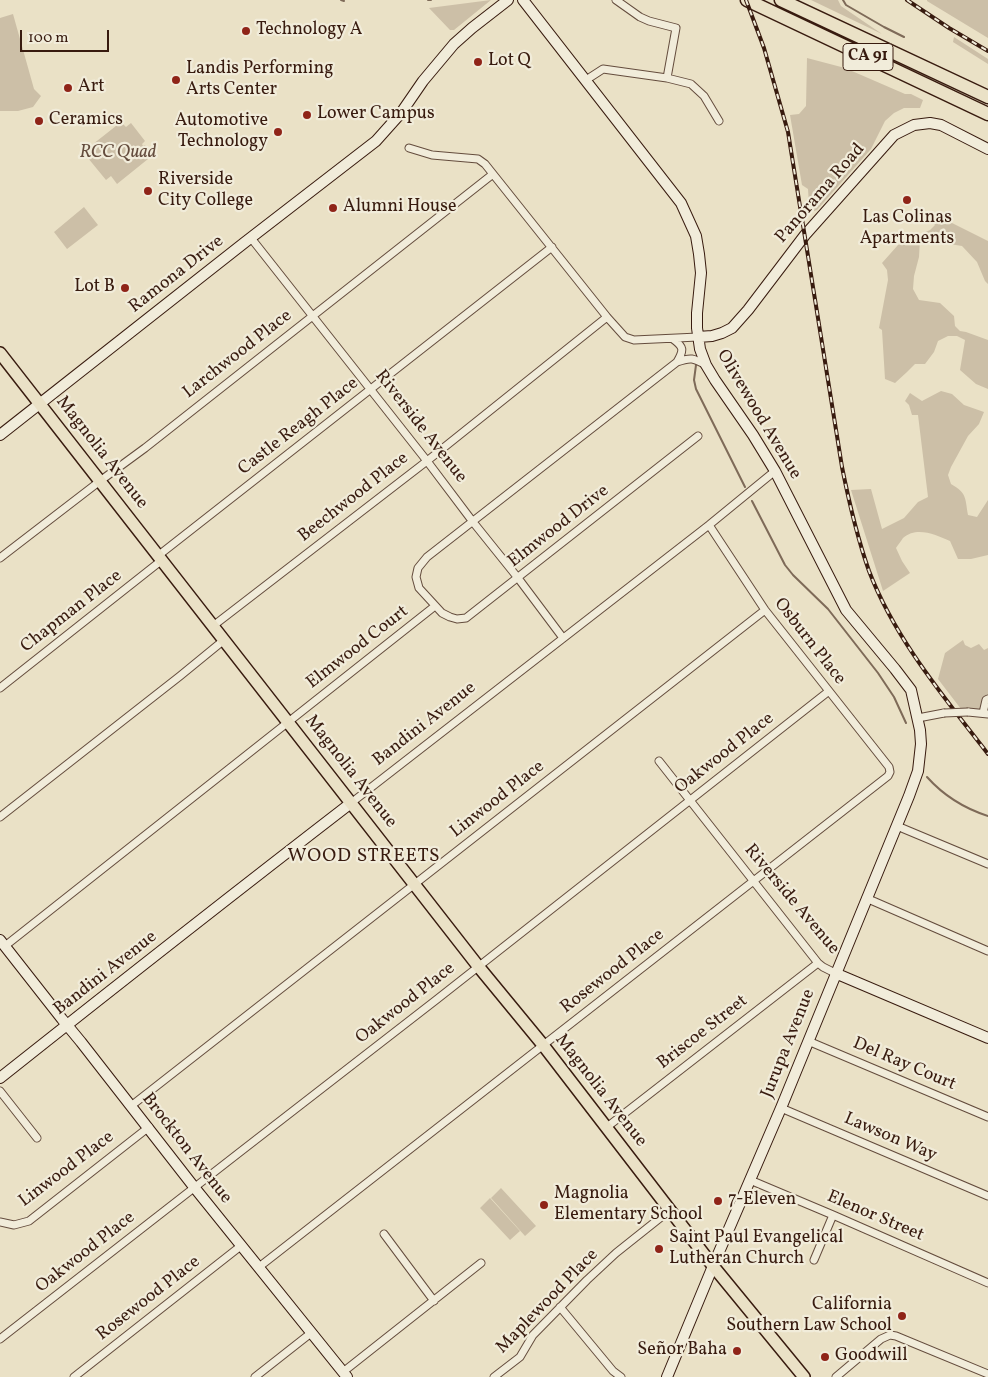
<!DOCTYPE html>
<html>
<head>
<meta charset="utf-8">
<style>
  body { margin:0 }
  #map { position:relative; width:988px; height:1377px; overflow:hidden; background:#eae1c6; font-family:Vollkorn,serif }
  canvas { display:block }
  .scale { position:absolute; left:20px; top:30px; width:89px; height:22px; box-sizing:border-box; border:2px solid #381b0f; border-top:0; padding-left:6px; font-size:15px; line-height:18px; white-space:nowrap; color:#381b0f; -webkit-text-stroke:4px #f1ecda; paint-order:stroke }
</style>
</head>
<body>
<div id="map">
<canvas width="988" height="1377"></canvas>
<div class="scale">100 m</div>
</div>
<script>
const context = document.querySelector('canvas').getContext('2d');
context.lineJoin = 'round';
function paint(path, color) { context.fillStyle = color; context.fill(path, 'evenodd'); }
function trace(path, color, width, dash) { context.strokeStyle = color; context.lineWidth = width; context.lineCap = dash ? 'butt' : 'round'; context.setLineDash(dash || []); context.stroke(path); }
function drawText(font, color, halo, rows, align = 'center') {
  context.font = font + ' Vollkorn,serif'; context.lineWidth = 4.5; context.setLineDash([]); context.textBaseline = 'middle'; context.strokeStyle = halo; context.fillStyle = color; for (const [text, x, y, turn = 0] of rows) {
    context.save(); context.translate(x, y); context.rotate((+turn || 0) * Math.PI / 180); context.textAlign = isNaN(turn) ? turn : align; if (halo) context.strokeText(text, 0, 0); context.fillText(text, 0, 0); context.restore();
  }
}
const green = new Path2D(`
  M491 0 454 30H450L429 8Z
  M811 0H838L841 6 882 34Z
  M927 0H988V38L927 1Z
  M13 14 34 89 41 96 33 107 18 111H0V18Z
  M954 37 988 59V64L953 42Z
  M807 58 845 68 905 94H911L923 100 920 108H904L894 113 885 121 871 149 817 210 814 211 809 204 808 189 802 185 790 115 799 114 806 106Z
  M121 122 126 127 131 123 145 141 142 144 143 146 145 145 150 152 147 155 148 159 117 184 111 176 106 180 83 152Z
  M84 207 98 225 67 249 54 232Z
  M938 216 988 241V284L985 281 977 262 962 246 920 239 919 257 914 276 913 289 919 300 940 303 954 316 955 326 960 331 966 332 988 340V389L976 384 960 370 965 340 957 336H948L938 341 934 352 925 364H915L907 372 895 383 885 379 882 330 879 328 888 280 887 270 882 263 898 245 930 230 935 225 933 223Z
  M941 391 952 394 964 405 984 412 979 424 968 436 951 467 948 475 951 484C967 493 965 498 968 515L977 517 988 500V555L971 559H958L950 541C936 535 917 526 903 538 901 541 898 545 896 548L902 561 910 573 883 591 851 490 871 489 882 529 904 518 918 502 928 497 918 415H912L909 405 905 401 910 393 922 401Z
  M963 640 965 645 971 648 979 644 984 650 988 648V711L961 709 938 679 945 653Z
  M501 1188 536 1226 525 1236 491 1198Z
  M490 1198 520 1231 510 1240 480 1208Z`);
const stream = new Path2D(`
  M341 0 344 1
  M428 0H431
  M843 0 846 5 884 27 904 37
  M696 365 694 380 696 389 745 487
  M752 501 785 565 793 575 828 609 878 673 894 697 906 723
  M927 777C944 796 963 808 988 816`);
const street = new Path2D(`
  M616 0 640 17 649 21 676 28 667 78
  M586 80 603 69 667 78 691 84 704 96 719 121
  M409 148 432 155 478 159 485 164 607 317 625 337 634 340 698 337
  M251 238 427 461 473 522 518 578 563 638
  M673 339C684 347 684 350 677 362
  M698 436 466 618 457 619 450 617 442 613 419 588 416 577 418 568 427 557 677 362C691 357 693 358 706 365
  M159 555 552 247
  M0 558 100 481 145 448 493 174
  M213 626 427 461 607 317
  M0 688 162 560
  M968 712 988 714
  M983 713 986 700 988 699
  M918 718 944 713
  M659 761 818 963 823 967 835 973
  M351 803 709 525 775 471
  M0 817 180 676 224 640
  M897 826 988 864
  M866 898 988 951
  M5 946 435 606
  M808 1041 988 1117
  M0 1091 37 1138
  M131 1106 765 610
  M781 1108 988 1196
  M607 1127 818 963
  M750 1180 833 1215 988 1283
  M0 1222 14 1225 29 1221 149 1127
  M384 1234 434 1301
  M814 1260 833 1215
  M259 1267 888 776 890 772 889 767 765 610 709 525
  M560 1307 613 1371 621 1377
  M0 1339 240 1152 436 1000 829 691
  M343 1372 481 1263
  M74 1377 242 1245
  M255 1377 311 1333
  M494 1377 520 1357 533 1335 587 1280 616 1253 670 1210
  M836 1377 881 1339 890 1335 896 1336 988 1374`);
const secondary = new Path2D(`
  M523 0 681 203 696 236 699 254 701 273 697 313V328L700 349 706 365 715 380 753 435 775 471 846 610 895 669 911 690 920 730 921 744 918 771 909 796 781 1108 713 1266 667 1377
  M698 337 712 336 722 333 732 328 748 310 805 235 894 135 914 125 930 123 941 125 988 149
  M0 435 244 243 376 141 401 113 423 81 454 44 472 28 508 0
  M0 940 62 1019 81 1042 194 1187 347 1377
  M835 973 988 1038
  M0 1078C116 986 233 894 351 803`);
const primary = new Path2D(`
  M0 353 478 966 543 1045 713 1266 804 1377`);
const highway = new Path2D(`
  M747 0 988 114
  M781 0 988 97`);
const rail = new Path2D(`
  M746 0 764 48 788 132 842 467C849 502 857 537 869 571 895 639 944 697 988 754
  M907 0 949 28 988 51`);
const streetBridge = new Path2D(`
  M944 713 968 712`);
const markers = [
  [246,31,5,"#8f2418"],
  [478,62,5,"#8f2418"],
  [176,80,5,"#8f2418"],
  [68,88,5,"#8f2418"],
  [307,115,5,"#8f2418"],
  [39,121,5,"#8f2418"],
  [278,132,5,"#8f2418"],
  [148,191,5,"#8f2418"],
  [907,200,5,"#8f2418"],
  [333,208,5,"#8f2418"],
  [125,288,5,"#8f2418"],
  [718,1201,5,"#8f2418"],
  [544,1205,5,"#8f2418"],
  [659,1249,5,"#8f2418"],
  [902,1316,5,"#8f2418"],
  [737,1351,5,"#8f2418"],
  [825,1357,5,"#8f2418"]
];
const shields = [
  [868,57,50]
];
const shieldNames = [
  ["CA 91",868,57]
];
const poiNames = [
  ["Technology A",256,31],
  ["Lot Q",488,62],
  ["Landis Performing",186,70],
  ["Arts Center",186,91],
  ["Art",78,88],
  ["Lower Campus",317,115],
  ["Ceramics",49,121],
  ["Automotive",268,122,"right"],
  ["Technology",268,143,"right"],
  ["Riverside",158,181],
  ["City College",158,202],
  ["Alumni House",343,208],
  ["Las Colinas",907,219,"center"],
  ["Apartments",907,240,"center"],
  ["Lot B",115,288,"right"],
  ["Magnolia",554,1195],
  ["Elementary School",554,1216],
  ["7-Eleven",728,1201],
  ["Saint Paul Evangelical",669,1239],
  ["Lutheran Church",669,1260],
  ["California",892,1306,"right"],
  ["Southern Law School",892,1327,"right"],
  ["Señor Baha",727,1351,"right"],
  ["Goodwill",835,1357]
];
const parkNames = [
  ["RCC Quad",118,154]
];
const streetNames = [
  ["Panorama Road",821,194,-49],
  ["Ramona Drive",177,275,-38],
  ["Larchwood Place",238,355,-38],
  ["Olivewood Avenue",758,415,59],
  ["Castle Reagh Place",299,427,-38],
  ["Riverside Avenue",420,427,52],
  ["Magnolia Avenue",101,453,52],
  ["Beechwood Place",354,498,-38],
  ["Elmwood Drive",559,527,-38],
  ["Chapman Place",72,612,-38],
  ["Osburn Place",809,642,52],
  ["Elmwood Court",358,648,-38],
  ["Bandini Avenue",425,725,-38],
  ["Oakwood Place",725,754,-38],
  ["Magnolia Avenue",350,772,52],
  ["Linwood Place",498,800,-38],
  ["Riverside Avenue",791,900,50],
  ["Rosewood Place",613,972,-38],
  ["Bandini Avenue",106,974,-38],
  ["Oakwood Place",406,1004,-38],
  ["Briscoe Street",703,1033,-38],
  ["Jurupa Avenue",789,1044,-68],
  ["Del Ray Court",904,1065,23],
  ["Magnolia Avenue",600,1091,52],
  ["Lawson Way",890,1138,23],
  ["Brockton Avenue",186,1149,52],
  ["Linwood Place",67,1170,-37],
  ["Elenor Street",875,1217,23],
  ["Oakwood Place",86,1253,-38],
  ["Rosewood Place",149,1299,-38],
  ["Maplewood Place",548,1302,-46]
];
const neighbourhoodNames = [
  ["WOOD STREETS",364,858]
];
paint(green, '#ccbfa7');
trace(stream, '#7e6a58', 2);
trace(street, '#644c3d', 9);
trace(secondary, '#381b0f', 12);
trace(primary, '#381b0f', 14);
trace(highway, '#381b0f', 15);
trace(street, '#f1ecda', 7);
trace(secondary, '#f1ecda', 10);
trace(primary, '#eae1c6', 11);
trace(highway, '#eae1c6', 12);
trace(rail, '#381b0f', 4);
trace(rail, '#f1ecda', 2, [5.5]);
trace(streetBridge, '#644c3d', 9, []);
trace(streetBridge, '#f1ecda', 7);
for (const [x, y, r, color] of markers) { const dot = new Path2D(); dot.arc(x, y, r, 0, 2 * Math.PI); context.fillStyle = color; context.fill(dot); trace(dot, '#f1ecda', 2); }
for (const [x, y, w] of shields) { const box = new Path2D(); box.roundRect(x - w / 2, y - 13.5, w, 27, 4); context.fillStyle = '#f1ecda'; context.fill(box); trace(box, '#381b0f', 1); }
drawText('bold 16px', '#381b0f', null, shieldNames);
drawText('18px', '#381b0f', '#f1ecda', poiNames, 'left');
drawText('italic 18px', '#644c3d', '#f1ecda', parkNames);
drawText('18px', '#381b0f', '#f1ecda', streetNames);
context.letterSpacing = '1px';
drawText('19px', '#381b0f', '#f1ecda', neighbourhoodNames);
context.letterSpacing = '0px';
</script>
</body>
</html>
